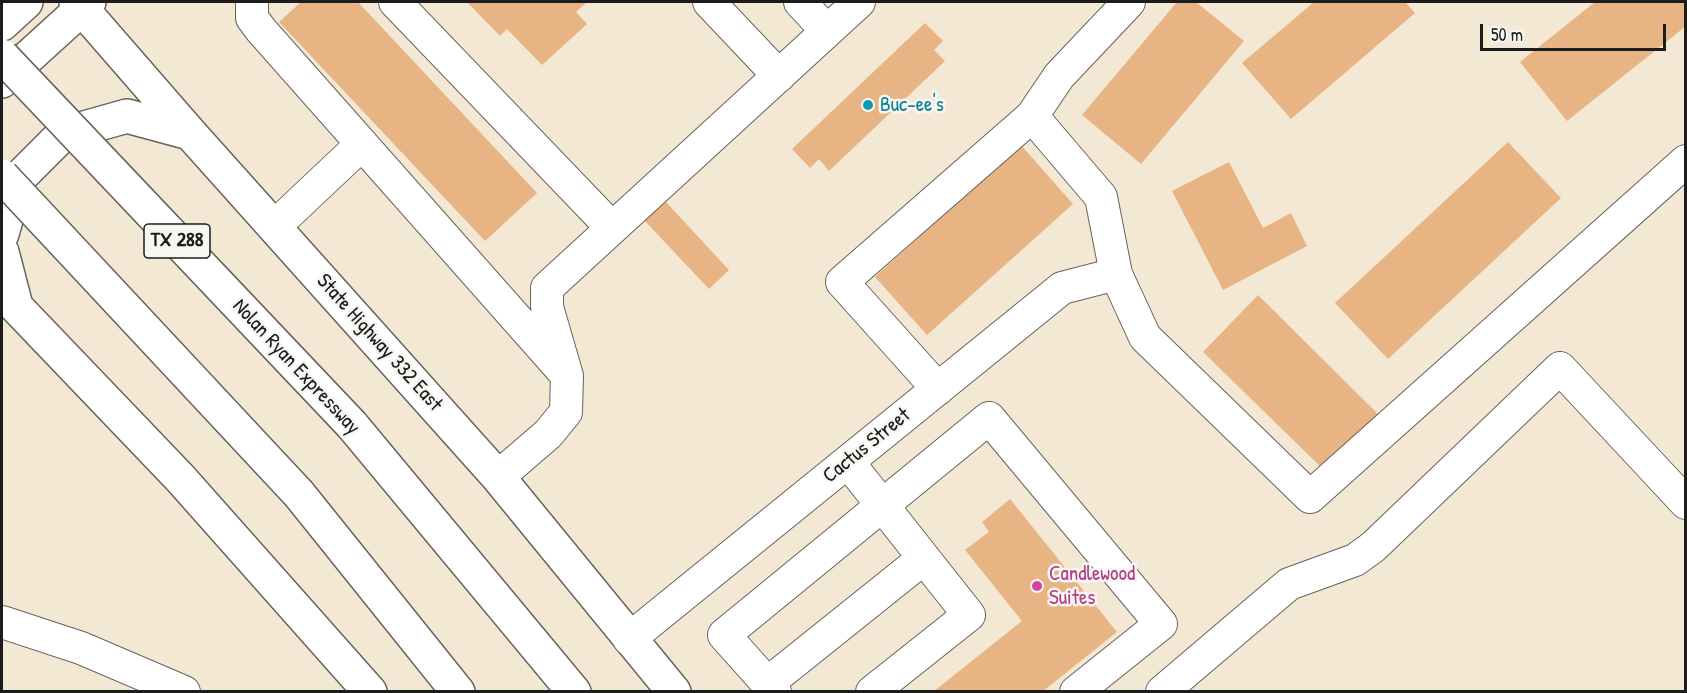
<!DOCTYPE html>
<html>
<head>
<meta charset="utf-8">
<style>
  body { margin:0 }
  #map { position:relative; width:1687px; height:693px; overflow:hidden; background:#f3e8d4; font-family:"Patrick Hand",sans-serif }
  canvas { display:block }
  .frame { position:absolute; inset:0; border:3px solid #1c1c1c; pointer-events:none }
  .scale { position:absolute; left:1480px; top:24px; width:186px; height:27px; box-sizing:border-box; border:3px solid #1c1c1c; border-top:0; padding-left:8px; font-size:18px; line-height:21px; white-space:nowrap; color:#1c1c1c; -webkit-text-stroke:4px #f6f6f2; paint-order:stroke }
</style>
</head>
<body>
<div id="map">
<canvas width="1687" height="693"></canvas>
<div class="frame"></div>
<div class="scale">50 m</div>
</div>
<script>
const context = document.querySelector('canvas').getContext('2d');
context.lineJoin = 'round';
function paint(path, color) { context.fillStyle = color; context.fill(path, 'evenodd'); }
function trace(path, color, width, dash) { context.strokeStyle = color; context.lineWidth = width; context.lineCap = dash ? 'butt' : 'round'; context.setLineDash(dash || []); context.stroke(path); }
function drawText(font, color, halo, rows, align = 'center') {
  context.font = font + ' "Patrick Hand",sans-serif'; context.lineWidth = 5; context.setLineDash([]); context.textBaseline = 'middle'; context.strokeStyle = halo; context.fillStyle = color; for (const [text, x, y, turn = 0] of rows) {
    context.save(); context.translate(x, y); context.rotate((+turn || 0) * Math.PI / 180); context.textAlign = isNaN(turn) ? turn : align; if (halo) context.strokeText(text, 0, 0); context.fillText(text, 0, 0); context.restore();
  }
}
const building = new Path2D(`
  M301 2H358L537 193 485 241 279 22Z
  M467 2H587L576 12 587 24 542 65 507 29 500 36Z
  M1177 2H1196L1244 41 1141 164 1082 115Z
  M1314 2H1405L1415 13 1291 119 1242 63Z
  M1595 2H1682L1686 6V26L1567 121 1520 62Z
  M925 23 943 41 934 50 945 61 829 171 819 159 810 168 792 149Z
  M1508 142 1561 198 1388 359 1335 303Z
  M1021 145 1073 204 927 335 875 277Z
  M1229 162 1263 228 1291 213 1307 246 1223 290 1172 191Z
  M664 200 729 270 709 289 643 219Z
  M1258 295 1380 416 1325 471 1203 352Z
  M1010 499 1117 632 1042 692H933L1022 621 965 550 989 532 982 522Z`);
const minor = new Path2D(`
  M252 2V18L261 30 562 370
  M395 2 612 228
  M709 2 779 76
  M800 2 827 31
  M1032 116 1101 197 1116 274 1145 337 1310 497 1686 161
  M274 227 362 144
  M938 389 842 282 1032 116 1059 76 1129 2
  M848 462 969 615 872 692
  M498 477 548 434 566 412 567 376 547 307V288L859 2
  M2 622 81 648 184 692
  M629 639 1062 288 1116 274
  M768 683 924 558
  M775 692 724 635 989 418 1161 624 1076 692
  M1162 692 1289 584 1355 560 1373 547 1560 368 1686 503`);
const major = new Path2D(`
  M76 2 190 133 498 477 674 692
  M2 24 26 2
  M2 81 89 2
  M2 234 17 180 63 134 127 116 190 133
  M2 252 16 306
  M2 292 181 479 370 692`);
const highway = new Path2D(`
  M352 425 574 692
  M299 494 458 692`);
const highwayBridge = new Path2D(`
  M2 56 352 425
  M2 176 299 494`);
const markers = [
  [868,105,6,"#0f9aa8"],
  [1037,586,6,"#d1479c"]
];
const shields = [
  [177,241,66]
];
const shieldNames = [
  ["TX 288",177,241]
];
const cultureNames = [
  ["Buc-ee's",880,105]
];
const streetNames = [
  ["State Highway 332 East",379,343,48],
  ["Nolan Ryan Expressway",296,367,47],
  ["Cactus Street",867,446,-39]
];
const hotelNames = [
  ["Candlewood",1049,574],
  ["Suites",1049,598]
];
paint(building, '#e8b483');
trace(minor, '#67635c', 34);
trace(major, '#67635c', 36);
trace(highway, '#67635c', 36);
trace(minor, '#fff', 32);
trace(major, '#fff', 33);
trace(highway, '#fff', 33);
trace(highwayBridge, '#67635c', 36, []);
trace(highwayBridge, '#fff', 33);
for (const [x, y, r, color] of markers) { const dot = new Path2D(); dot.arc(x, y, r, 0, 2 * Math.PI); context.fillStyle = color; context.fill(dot); trace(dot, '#f6f6f2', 2); }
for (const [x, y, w] of shields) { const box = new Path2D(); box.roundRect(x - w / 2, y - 17, w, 34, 4.5); context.fillStyle = '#f6f6f2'; context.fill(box); trace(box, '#1c1c1c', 1.5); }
drawText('bold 20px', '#1c1c1c', null, shieldNames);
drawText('21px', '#0d838f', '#f6f6f2', cultureNames, 'left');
drawText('21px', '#1c1c1c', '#f6f6f2', streetNames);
drawText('21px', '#b23c85', '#f6f6f2', hotelNames, 'left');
</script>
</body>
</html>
